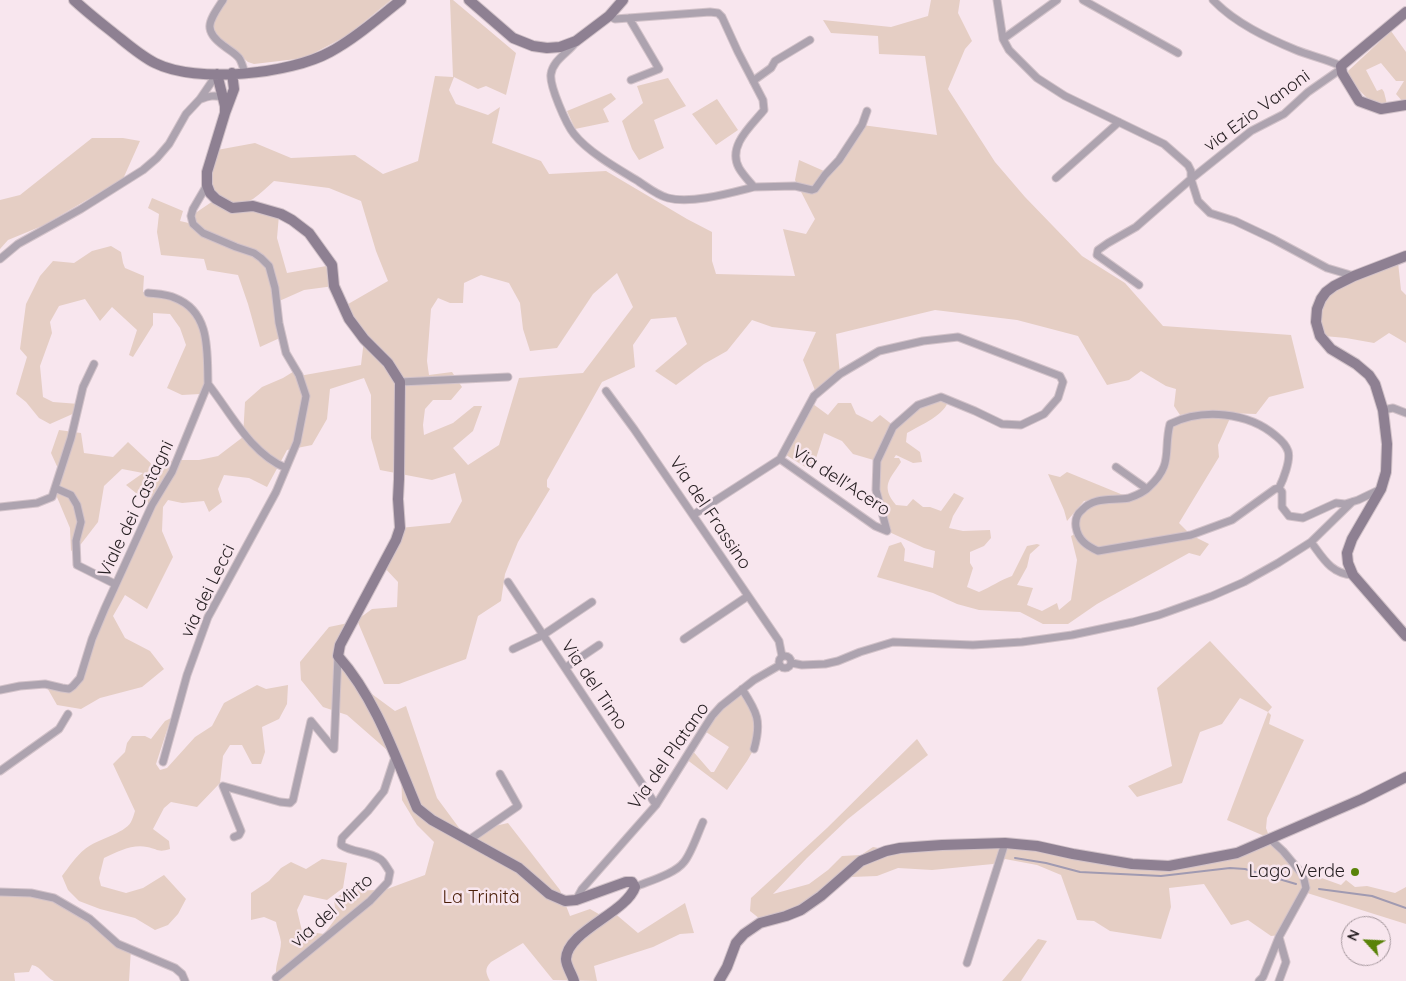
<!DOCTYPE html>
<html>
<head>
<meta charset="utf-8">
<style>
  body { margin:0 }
  #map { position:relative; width:1406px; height:981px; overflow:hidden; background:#f8e6ee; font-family:Quicksand,sans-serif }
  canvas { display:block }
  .north { position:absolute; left:1341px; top:916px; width:50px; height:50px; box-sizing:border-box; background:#f8e6ee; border:1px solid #a4969c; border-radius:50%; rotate:295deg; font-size:14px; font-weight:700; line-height:20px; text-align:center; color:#251e21 }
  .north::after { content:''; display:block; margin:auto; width:18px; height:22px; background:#5a8309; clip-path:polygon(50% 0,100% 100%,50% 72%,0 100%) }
</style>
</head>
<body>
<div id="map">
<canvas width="1406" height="981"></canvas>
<div class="north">N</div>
</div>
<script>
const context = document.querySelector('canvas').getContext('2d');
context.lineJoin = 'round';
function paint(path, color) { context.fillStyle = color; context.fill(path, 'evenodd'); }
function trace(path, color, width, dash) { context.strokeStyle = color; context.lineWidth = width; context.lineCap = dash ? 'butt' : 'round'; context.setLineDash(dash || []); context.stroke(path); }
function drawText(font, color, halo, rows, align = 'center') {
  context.font = font + ' Quicksand,sans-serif'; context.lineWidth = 5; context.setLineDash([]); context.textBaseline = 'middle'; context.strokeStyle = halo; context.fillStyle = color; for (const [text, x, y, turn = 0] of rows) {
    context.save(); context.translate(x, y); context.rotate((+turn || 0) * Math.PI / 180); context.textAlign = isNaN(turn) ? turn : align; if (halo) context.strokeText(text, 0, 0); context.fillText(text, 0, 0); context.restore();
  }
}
const green = new Path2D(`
  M226 0H391L348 35 305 58 254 64 248 62 216 35 213 22Z
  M450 0H453L516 53 506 95 486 86 478 89 454 77 449 90 456 104 488 115 500 107 492 143 541 161 549 174 606 171 687 219 712 232V261L716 274 795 276 783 229 806 234 815 219 795 180 799 160 824 171 839 160 862 125 937 135 925 56 879 54 878 36 831 33 823 20 891 27 928 16 931 0H960L958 13 972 41 965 49 948 89 995 162 1025 197 1082 256 1125 283 1163 326 1291 335 1304 388 1269 397 1256 414 1196 412 1180 415 1174 406 1176 389 1166 386 1141 371 1129 380 1107 385 1078 336 1017 320 935 310 836 334 840 374 816 393 803 360 816 332 772 327 752 320 727 351 704 364 676 385 655 371 687 344 676 317 651 319 633 345 635 367 602 382 547 480V487L550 489 518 542 505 574 501 601 478 616 466 659 399 684H384L357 620 372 609 397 607 398 582 382 565 400 528 450 523 462 501 455 473 432 480 380 470 371 438V395L364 378 330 389 327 419 312 445 287 450 267 487 249 478 224 475 218 489 222 502 209 512 204 501 182 503 168 500 163 507 162 531 173 557 147 609 125 595 113 616 125 638 150 651 164 669 142 687 100 698 81 709 57 705 45 684 73 686 92 639 152 506 126 485 143 473 122 469 104 486 98 522 81 544 71 551 70 528 54 490 60 473 51 453 59 430 81 433 84 453 113 457 128 442 158 470 173 460H199L218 456 243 437 245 402 262 387 283 378 296 370 299 376 361 365 364 340 343 307 388 281 376 251 361 201 329 188 274 181C267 187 260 194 253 199 240 207 213 201 210 185 207 174 214 161 217 150L255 143 291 158 355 155 383 174 418 161 435 76 453 77ZM617 273 633 307 583 373 519 378 499 445 468 465 453 448 473 431 482 406H474L453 423 424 435 423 425 425 409 433 400H451L462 387 452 372 429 375 427 361 431 309 438 298 450 303H463L464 283 481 275 509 283 520 303 523 329 530 351 557 348 593 294Z
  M1391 31 1406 52V101L1403 102 1396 94 1404 81H1396L1381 63 1366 70 1377 91 1382 89 1384 92 1387 104 1371 102 1352 83 1348 71Z
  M668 78 686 106 654 120 664 148 639 160 632 149 622 121 643 103 637 86Z
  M611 93 616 99 603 109 609 122 575 129 567 111Z
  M717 99 738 130 716 145 692 114Z
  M92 138H123L140 141 123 179 42 226 8 240 0 249V200L20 195Z
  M152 198 183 211 180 221 193 224 191 216 216 199 279 215 277 238 287 273 332 265 334 286 304 290 277 302 282 337 260 347 248 304 238 275 207 270 204 259 161 255 157 232 159 214 148 208Z
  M111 246 121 252 123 263 125 268 144 276 143 292 188 304 204 330 208 384 200 394 182 395 167 388 186 345 180 328 170 314 153 313V325L133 357 129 355 137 330 112 307 100 321 85 299 59 306 50 322 52 333 40 366 43 397 53 402 79 404 77 412 50 424 39 418 26 402 16 394 27 357 20 349 26 304 40 276 53 261 74 263 92 251Z
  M1398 262 1401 290 1406 295V343L1389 333 1374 343 1346 338 1324 336 1320 324V314L1324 301 1336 288Z
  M941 397 948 400C947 414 919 426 907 433L906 442 920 452 922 462 913 463 896 455 894 458H899L901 462C890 479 880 486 896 505L907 506 913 499 923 507H930L941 511 954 493 964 498 953 516 949 528 963 531 990 530 991 538 984 546 970 552V563L973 568 967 587 979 592C991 587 1000 580 1012 576L1027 546 1037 544 1040 545 1030 554 1027 567 1017 585 1033 588 1027 605 1042 611 1057 603 1059 610 1071 600 1077 560 1071 536 1077 533 1075 522 1095 500 1084 501 1067 521 1064 510 1048 474 1060 477 1067 472 1128 497 1133 496 1161 475 1170 424 1182 418 1231 416 1218 445 1219 457 1179 523 1191 535 1209 544 1200 556 1189 553 1097 604 1068 624H1043L1020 612 979 610 957 604 933 593 877 577 889 546 901 542 905 549 904 561 933 568 935 551 924 548 887 531 876 490 877 461 853 454 842 441 824 433 812 471 786 455 813 404 828 415 838 403H851L856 414 872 422 880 415 894 426 918 405Z
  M353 622 338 659 361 686 395 711 406 706 437 798 468 840 486 828 508 823 560 890 570 916 590 909 604 917 612 911 638 933 685 903 694 933 680 934 653 947 594 966 597 981 553 980 523 943 491 962C484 969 486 973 490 981H277C273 968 281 954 281 942 280 935 277 928 276 922L264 917 251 920V893L269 881 281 868 291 862 306 869 322 859 347 863 343 888 327 900 304 895 297 910 302 931 324 934 336 918 334 899 346 891 377 890 379 892 425 875 434 842 417 825 402 800 401 770 395 757 347 715 323 707 301 680 300 662 329 627Z
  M1210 641 1272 707 1268 712 1271 715 1269 724 1304 740 1267 818 1266 828 1270 839 1303 875 1316 876 1341 885 1346 880 1355 887 1367 886 1395 893 1406 887V924L1304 892 1280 935 1271 936 1248 920 1231 925 1204 884 1169 888 1171 907 1161 939 1110 931 1094 921 1077 920 1061 875 1037 865 1005 859 993 864 932 870 898 868 877 876 851 877 840 879 801 910 760 919 750 911 751 898 827 828 917 739 928 755 848 819 807 858 773 894 809 884 828 870 842 856 861 855 873 847 889 850 1005 843 1169 866 1237 853 1269 838 1227 820 1268 712 1240 698 1222 724 1200 732 1182 783 1137 797 1128 786 1172 766 1157 688Z
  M257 685 266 689 288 685 287 704 279 719 262 727 265 752 261 764H252L242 745H230L223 756 220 783 197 807 171 802 164 808 153 829 169 841 170 849C158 853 158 849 147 847 132 844 117 852 104 858L99 878 101 886 126 893 143 888 164 875 186 899 178 914 168 925 155 930 135 918 100 909 79 901 68 890 62 876C69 867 76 856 85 849 97 839 124 834 131 822 133 818 134 814 135 811L113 764 125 752 127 743 132 736H145L151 739 165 721 171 718 156 764 160 770 167 768 195 737 212 726 224 703Z
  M742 689 758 719 754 749 747 761 727 790 686 759 691 749 711 772H714L729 747 703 730Z
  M0 891 56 899 90 919 118 944 131 949 129 981H54C45 977 42 967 32 965L29 972 14 973 15 981H0Z
  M1038 939 1047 941 1021 981H1002Z`);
const stream = new Path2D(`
  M1015 858 1046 863 1080 872 1161 876 1230 868 1245 869 1296 884
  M1319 889 1372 896 1406 908`);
const street = new Path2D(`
  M223 0C210 20 201 30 224 46 229 50 235 53 239 58 242 62 243 68 245 73
  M997 0 1003 39 1009 50 1037 78 1065 96 1164 144 1188 165 1191 171V179L1198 201 1210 213 1235 221 1273 239 1327 268 1354 276
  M1083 0 1178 53
  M1213 0C1235 23 1267 38 1296 50 1311 56 1326 59 1341 66
  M609 16 615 19 710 12 718 13 722 17 738 52 763 100 764 110C751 126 727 146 739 168 743 175 749 181 754 187L795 186 812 190 815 189 825 175 839 160 862 125 867 111
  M629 18 659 69 631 80
  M1003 39 1057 0
  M576 42C568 53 553 60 551 74 549 85 566 124 574 134 588 152 618 169 638 181 647 187 657 195 668 198 692 204 730 193 754 187
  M753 81 771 68 775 61 810 40
  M201 99C209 96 214 95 222 97
  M1056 178 1119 122
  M0 259 18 244 81 209 143 170 157 158 169 144 186 114 200 99 217 74
  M1139 285 1097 255 1098 250 1108 243 1136 227 1191 179 1251 131 1284 114 1308 92 1341 69
  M148 293C157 294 167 294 175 298 211 312 207 352 208 384
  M400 382 508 377
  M606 391 634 429 779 641 782 656
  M1383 410 1393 408 1406 413
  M1116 467 1147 489
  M55 488 71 495 77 505 81 522 76 541 77 565 115 584
  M1279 488C1283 480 1291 460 1288 451 1286 445 1281 440 1276 436 1248 412 1203 408 1170 424 1163 451 1174 464 1149 487 1144 492 1135 496 1129 498 1112 501 1095 496 1082 510 1077 514 1075 520 1076 527 1078 540 1087 546 1098 551L1191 535 1232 520 1275 489 1279 488 1282 492V507L1289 516 1303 518 1336 503 1345 504 1358 500 1381 489
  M0 507 37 503 52 497 71 438 83 387 94 364
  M693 515 780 459 875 526 887 531 876 490 877 461 893 427 918 405 941 397 975 411 1002 424 1021 425 1044 414 1058 398 1063 382 1060 376 958 337 923 341 879 351 840 374 814 396 780 459
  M1311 542C1323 558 1331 574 1353 575
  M508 582 656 805
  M684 639 748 596
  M513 649 543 635 592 602
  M779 662a6 6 0 1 1 12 0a6 6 0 1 1-12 0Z
  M792 663 802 665 825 664 838 661 860 652 893 642 973 645 1022 642 1072 635 1133 622 1159 615 1212 596 1244 582 1278 563 1311 542 1352 502
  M565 668 599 645
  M742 689C757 712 762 721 754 749
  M0 690 20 686 45 684 62 688 69 689 73 686 80 678 92 639 105 608 152 505 172 472 208 384C231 413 250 453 286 468
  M163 762 187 675 208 617 276 492 297 442 306 396 299 375 286 353 279 323 275 288 269 266 261 258 254 253 236 247 203 233 193 224 191 216 193 209 207 185
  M0 771 59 729 68 714
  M234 837 239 835 241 831 223 786 280 802 290 803 293 800 311 721 334 749 338 656
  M469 840 518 806 500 774
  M635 887C649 881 675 874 684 862 691 854 698 833 703 822
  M0 892 31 893 54 898 90 919 118 944 175 968 182 974 185 981
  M576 900 582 889 656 805 703 730 712 716 721 706 754 680 780 665
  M967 963 1005 843
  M276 978 370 901 388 882 390 872C387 868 384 861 380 859 368 851 353 853 341 845L342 838 368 811 384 791 395 757
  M1259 981 1263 977 1279 937 1306 888 1303 875 1283 851 1270 839
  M1279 981 1286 962 1279 937`);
const secondary = new Path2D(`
  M74 0C89 14 105 26 121 39 132 48 143 57 155 63 197 84 290 74 330 52 356 38 378 18 401 0
  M469 0 513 38 533 46 547 48 560 47 576 41 609 16 623 0
  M1406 12 1341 66 1342 73 1359 101 1381 109 1406 105
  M232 73 234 89 225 113 207 172V185L210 193 216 199 232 208 253 206 281 214 292 220 309 233 332 265 334 286 349 319 364 339 388 363 400 382 399 479 398 499 400 528 396 540 340 645 338 656C376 699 395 756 417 808L432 820 519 868 549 894 565 901 576 900 626 882H632L635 887C626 913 567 931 566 959 566 966 572 974 574 981
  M217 74 225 106V112
  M1406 256 1354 276 1334 286 1326 292 1321 299 1317 309 1316 322 1320 336 1331 349 1356 364 1369 375 1375 384 1383 410 1387 444 1386 472 1381 489 1352 539 1347 553 1348 563 1353 575 1406 636
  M719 981 727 967 736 943 744 934 760 923 786 916 801 910 821 896 861 861 886 851 900 848 942 845 1005 843 1037 846 1073 854 1132 864 1169 866 1237 853 1362 799 1406 777`);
const markers = [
  [1355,872,5,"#5a8309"]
];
const streetNames = [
  ["via Ezio Vanoni",1257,111,-36],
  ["Via dell'Acero",841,481,33],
  ["Viale dei Castagni",136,509,-64],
  ["Via del Frassino",710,513,56],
  ["via dei Lecci",208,591,-64],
  ["Via del Timo",594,685,56],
  ["Via del Platano",669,756,-55],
  ["via del Mirto",332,911,-41]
];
const poiNames = [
  ["Lago Verde",1345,872]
];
const parkNames = [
  ["La Trinità",481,898]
];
paint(green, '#e5cec4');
trace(stream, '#a09ab1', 2);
trace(street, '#d2c2c9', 9);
trace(secondary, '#d2c2c9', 12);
trace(street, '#ada3af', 7);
trace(secondary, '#8e8092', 10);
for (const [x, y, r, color] of markers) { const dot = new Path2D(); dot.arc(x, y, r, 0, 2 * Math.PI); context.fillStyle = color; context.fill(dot); trace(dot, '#f8e6ee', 2); }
drawText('18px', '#251e21', '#f8e6ee', streetNames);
drawText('18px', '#251e21', '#f8e6ee', poiNames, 'right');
drawText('18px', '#491d07', '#f8e6ee', parkNames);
</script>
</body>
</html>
